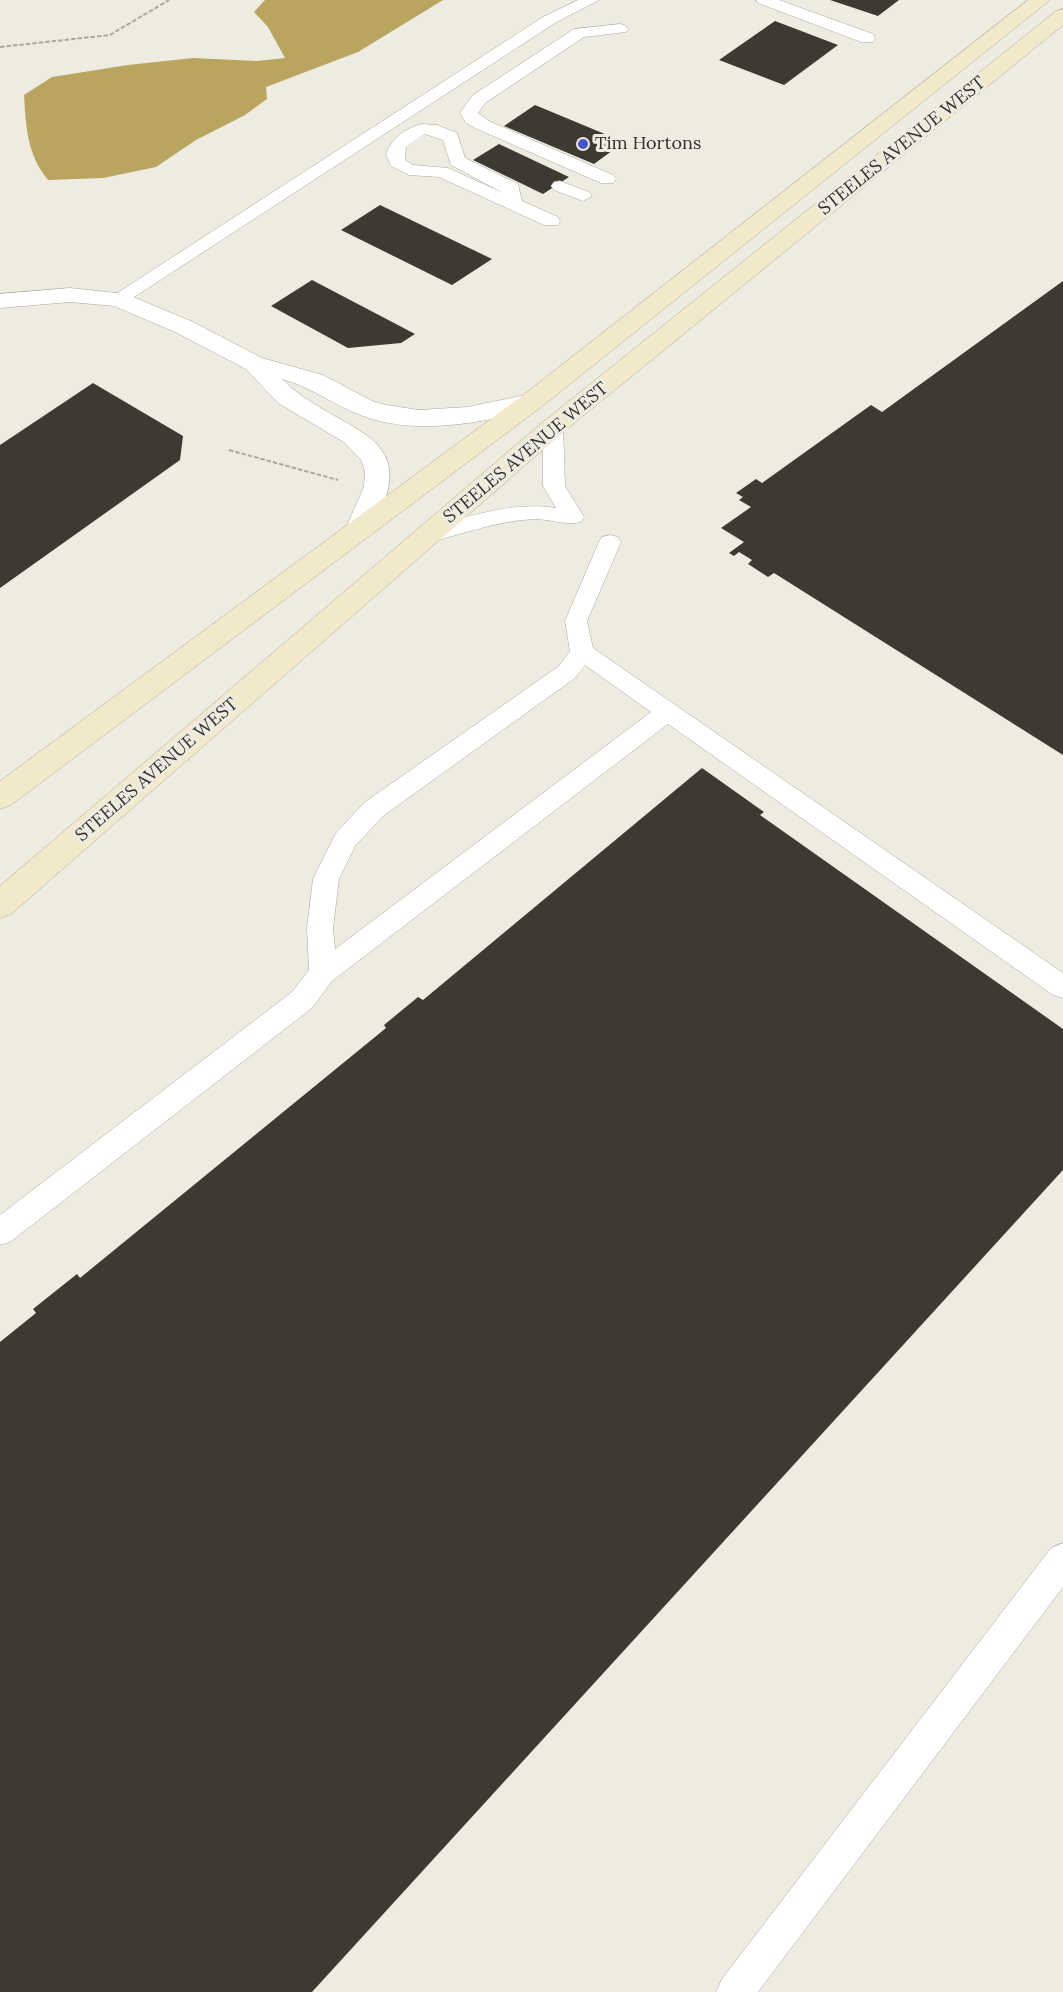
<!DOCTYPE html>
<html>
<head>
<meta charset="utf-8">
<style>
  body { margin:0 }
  canvas { display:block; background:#eeebe1 }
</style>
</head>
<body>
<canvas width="1063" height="1992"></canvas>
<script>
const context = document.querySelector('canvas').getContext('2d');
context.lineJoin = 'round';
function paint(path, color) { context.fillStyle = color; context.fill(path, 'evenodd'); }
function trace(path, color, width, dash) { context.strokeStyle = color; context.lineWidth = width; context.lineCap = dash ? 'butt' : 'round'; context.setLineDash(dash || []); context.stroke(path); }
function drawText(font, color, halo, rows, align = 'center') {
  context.font = font + ' Lora,serif'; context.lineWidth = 6; context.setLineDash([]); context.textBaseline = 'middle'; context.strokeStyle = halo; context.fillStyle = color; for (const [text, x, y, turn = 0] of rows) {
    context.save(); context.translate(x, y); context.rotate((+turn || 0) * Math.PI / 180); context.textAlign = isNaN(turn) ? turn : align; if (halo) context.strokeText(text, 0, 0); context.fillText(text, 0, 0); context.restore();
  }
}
const water = new Path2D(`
  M265 0H443L358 52 266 87 267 99 245 115 196 140 156 167 103 178 48 180C27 154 26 127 24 95L52 77 128 65 193 58 257 61 285 58 268 27 254 12Z`);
const building = new Path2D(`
  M830 0H899L878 16Z
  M775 21 838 45 784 85 719 60Z
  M535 105 624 142 594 164 504 126Z
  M499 144 569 177 543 194 473 160Z
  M380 205 492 259 452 285 341 230Z
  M312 280 415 334 401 343 348 348 271 306Z
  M1063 281V755L774 573 768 577 748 564 752 560 739 552 734 556 729 553 744 542 721 528 751 507 739 500 743 497 736 493 756 479 762 483 871 405 882 412Z
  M93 383 183 436 180 460 0 588V445Z
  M702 768 764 812 760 815 1063 1029V1170L312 1992H0V1342L36 1313 33 1309 77 1274 80 1278 386 1028 384 1025 418 997 423 1000Z`);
const path = new Path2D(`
  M0 47 110 35 169 0
  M229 450 338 480`);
const lane = new Path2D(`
  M578 0H599L555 23 125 303H111L108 299 543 17Z
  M756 0H779L873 34 875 38 873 42H861L758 3Z
  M620 24 626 26 628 29 626 32 584 37 485 103 478 113 489 121 613 175 616 179 613 183H601L477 129 466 123 460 113 473 95 574 29Z
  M422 124 437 125 457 133 465 158 518 184 522 201 558 217 560 221 558 225H544L439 177 409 175 391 166 386 154C392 138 405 128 422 124ZM425 134 443 140 451 165 503 193 448 168 413 165 405 160 406 147Z
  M560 181 589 192 592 196 583 201 554 190 551 186 554 182Z
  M553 420 560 422 563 427 565 486 584 517 581 522C565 526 550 519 534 519 497 521 462 534 427 543L419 541 416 536 419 531C464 518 510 501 556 508L543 486V427L546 422Z
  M610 535 618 537 621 542 587 621 593 648 1063 973V998L1053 995 668 724 332 981 312 1008 10 1242 0 1245V1215L292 992 309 970 307 928 313 879 336 833 365 802 559 666 570 651 565 621 599 542 602 537ZM585 665 651 712 335 949 333 928 339 879 355 846 383 816 575 678Z
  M1063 1543V1587L758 1992H716L722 1979 1051 1548Z`);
const street = new Path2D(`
  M70 288 126 294 193 322 262 358 323 375 372 401 386 405 419 410 467 407 531 394 540 396 544 402 540 408C481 423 411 438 353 412 328 401 308 386 282 379 340 437 434 428 366 538L357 541 348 538 344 532 364 487 365 471 361 460 344 442 278 403 246 369 175 332 114 306 70 302 0 308V294Z`);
const secondary = new Path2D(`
  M1028 0H1050L540 408 11 805 0 809V781L522 396Z
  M1063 9V25L562 433 11 914 0 918V886L544 421 1056 11Z`);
const markers = [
  [583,144,6,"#4655ca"]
];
const farPoinames = [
  ["Tim Hortons",595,144]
];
const farStreetnames = [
  ["STEELES AVENUE WEST",902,146,-39],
  ["STEELES AVENUE WEST",526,453,-40],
  ["STEELES AVENUE WEST",157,770,-41]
];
paint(water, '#b9a460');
paint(building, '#3d3a32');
trace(lane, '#a9a69c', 1);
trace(street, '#a9a69c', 1);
trace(secondary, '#a9a69c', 1);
trace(path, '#aaa8a0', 2, [4.5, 2]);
paint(lane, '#fff');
paint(street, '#fff');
paint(secondary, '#f2e9ca');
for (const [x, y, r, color] of markers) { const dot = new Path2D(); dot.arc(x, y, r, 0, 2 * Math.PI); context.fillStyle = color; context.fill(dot); trace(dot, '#eeebe1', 2); }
drawText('18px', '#31302c', '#eeebe1', farPoinames, 'left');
drawText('18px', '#31302c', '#eeebe1', farStreetnames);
</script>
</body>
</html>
